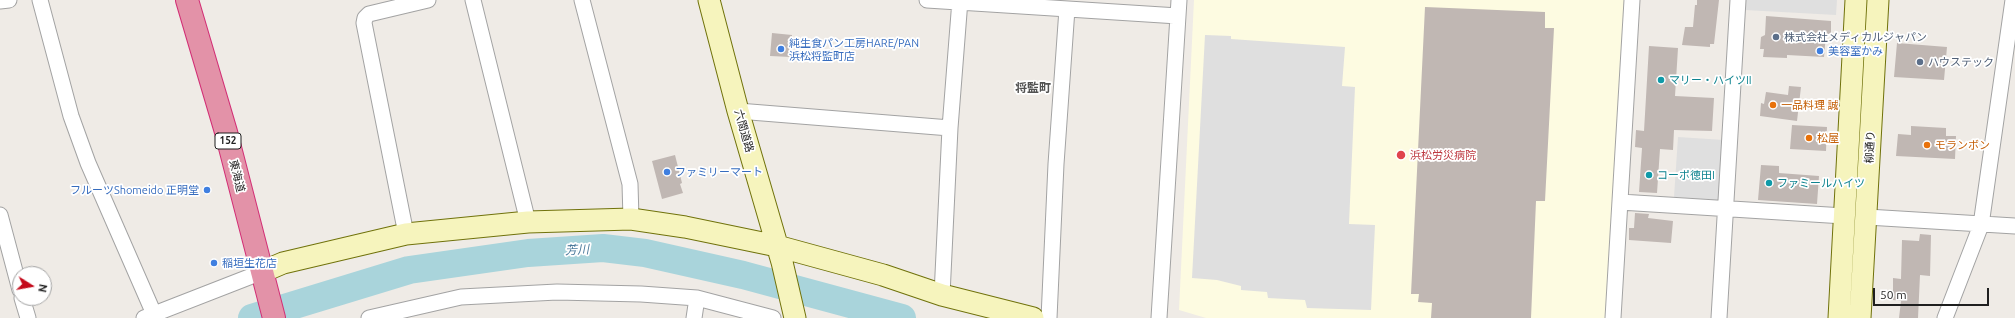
<!DOCTYPE html>
<html>
<head>
<meta charset="utf-8">
<style>
  body { margin:0 }
  #map { position:relative; width:2015px; height:318px; overflow:hidden; background:#efebe6; font-family:Ubuntu,sans-serif }
  canvas { display:block }
  .north { position:absolute; left:12px; top:266px; width:40px; height:40px; box-sizing:border-box; background:#fff; border:1px solid #a5a5a5; border-radius:50%; rotate:101deg; font-size:11px; font-weight:700; line-height:16px; text-align:center; color:#1f1f1f }
  .north::after { content:''; display:block; margin:auto; width:14px; height:18px; background:#c40a1b; clip-path:polygon(50% 0,100% 100%,50% 72%,0 100%) }
  .scale { position:absolute; left:1873px; top:288px; width:116px; height:18px; box-sizing:border-box; border:2px solid #1f1f1f; border-top:0; padding-left:5px; font-size:12px; line-height:14px; white-space:nowrap; color:#1f1f1f; -webkit-text-stroke:3px #fff; paint-order:stroke }
</style>
</head>
<body>
<div id="map">
<canvas width="2015" height="318"></canvas>
<div class="north">N</div>
<div class="scale">50 m</div>
</div>
<script>
const context = document.querySelector('canvas').getContext('2d');
context.lineJoin = 'round';
function paint(path, color) { context.fillStyle = color; context.fill(path, 'evenodd'); }
function trace(path, color, width, dash) { context.strokeStyle = color; context.lineWidth = width; context.lineCap = dash ? 'butt' : 'round'; context.setLineDash(dash || []); context.stroke(path); }
function drawText(font, color, halo, rows, align = 'center') {
  context.font = font + ' Ubuntu,"Noto Sans JP",sans-serif'; context.lineWidth = 3.5; context.setLineDash([]); context.textBaseline = 'middle'; context.strokeStyle = halo; context.fillStyle = color; for (const [text, x, y, turn = 0] of rows) {
    context.save(); context.translate(x, y); context.rotate((+turn || 0) * Math.PI / 180); context.textAlign = isNaN(turn) ? turn : align; if (halo) context.strokeText(text, 0, 0); context.fillText(text, 0, 0); context.restore();
  }
}
const education = new Path2D(`
  M1194 0H1624L1606 318H1206L1179 310Z`);
const parking = new Path2D(`
  M1745 0H1837L1836 15 1745 10Z
  M1205 35 1231 36V39L1345 47 1342 86 1355 87 1349 224 1375 225 1371 310 1307 308 1305 300 1268 298 1267 292 1241 290V286L1217 280 1192 278Z
  M1678 137 1724 140 1720 197 1716 201 1674 197Z`);
const river = new Path2D(`
  M252 318 409 270 528 253 603 248 645 253 743 275 902 318`);
const building = new Path2D(`
  M1697 0H1719L1714 44H1710V47L1682 45 1685 27H1693L1695 5H1697Z
  M1425 7 1545 12V28H1554L1545 201H1536L1531 318H1431L1432 303 1418 302 1419 294H1411Z
  M1766 16 1831 21V34H1826L1824 57 1787 55V58L1763 57 1764 49H1760L1761 37 1765 35Z
  M772 33 792 35 791 57 770 56Z
  M1897 43 1947 47 1944 80 1894 77Z
  M1649 46 1678 48 1675 96 1714 98 1712 131 1674 130 1673 150 1660 149 1657 193 1639 192 1642 148 1635 147 1636 130 1644 131Z
  M1789 86 1801 87 1797 121 1760 116 1761 103 1764 104 1766 92 1788 95Z
  M1792 125 1827 127 1826 151 1790 149Z
  M1911 126 1946 128V136H1956L1955 159 1896 156 1898 134 1911 135Z
  M675 155 682 183 680 184 683 193 662 199 652 161Z
  M1761 165 1779 166V173L1819 176 1817 204 1758 200Z
  M1635 213 1649 214 1648 218 1673 221 1671 243 1629 240V228H1634Z
  M1920 234 1931 235 1930 276 1920 275 1918 318H1899L1901 301 1893 300V278L1901 279 1902 240 1919 241Z`);
const street = new Path2D(`
  M40 0 71 116 88 163 154 314
  M473 0 528 222
  M582 0 630 184 631 219
  M927 0 1178 16
  M0 1 9 0
  M738 111 950 128
  M1620 202 1844 216
  M0 215 20 290
  M1867 217 2015 226
  M406 234 364 23 365 18 369 14 428 0
  M942 295 950 128 960 0
  M22 298 28 318
  M144 318 262 272
  M369 318 461 297 557 292 641 294 697 298 773 318
  M694 318 697 298
  M1049 318 1056 164 1067 9
  M1159 318 1179 0
  M1613 318 1632 0
  M1719 318 1738 0
  M1945 318 1981 225 2013 0`);
const secondary = new Path2D(`
  M709 0 738 111 782 262 795 318
  M262 272 283 263 406 234 528 222 631 219 685 227 777 246 883 275 942 295 1033 318
  M1839 318 1856 0
  M1860 318 1878 0`);
const highway = new Path2D(`
  M187 0 226 132 274 318`);
const markers = [
  [1776,37,4,"#5c6f8a"],
  [781,49,4,"#3f7fe0"],
  [1820,51,4,"#3f7fe0"],
  [1920,62,4,"#5c6f8a"],
  [1661,80,4,"#0f9aa8"],
  [1773,105,4,"#e8710a"],
  [1809,138,4,"#e8710a"],
  [1927,145,4,"#e8710a"],
  [1401,155,5,"#e0444e"],
  [667,172,4,"#3f7fe0"],
  [1649,175,4,"#0f9aa8"],
  [1769,183,4,"#0f9aa8"],
  [207,190,4,"#3f7fe0"],
  [214,263,4,"#3f7fe0"]
];
const shields = [
  [228,141,26]
];
const shieldNames = [
  ["152",228,141]
];
const serviceNames = [
  ["株式会社メディカルジャパン",1784,37],
  ["ハウステック",1928,62]
];
const shopNames = [
  ["純生食パン工房HARE/PAN",789,43],
  ["浜松将監町店",789,56],
  ["美容室かみ",1828,51],
  ["ファミリーマート",675,172],
  ["フルーツShomeido 正明堂",199,190,"right"],
  ["稲垣生花店",222,263]
];
const cultureNames = [
  ["マリー・ハイツII",1669,80],
  ["コーポ徳田I",1657,175],
  ["ファミールハイツ",1777,183]
];
const foodNames = [
  ["一品料理 誠",1781,105],
  ["松屋",1817,138],
  ["モランボン",1935,145]
];
const streetNames = [
  ["六間道路",744,131,74],
  ["柳通り",1870,147,-87],
  ["東海道",237,176,76]
];
const healthNames = [
  ["浜松労災病院",1410,155]
];
const neighbourhoodNames = [
  ["将監町",1033,88]
];
const waterNames = [
  ["芳川",577,250,-3]
];
paint(education, '#fdfbe1');
paint(parking, '#dfdfdf');
trace(river, '#a9d4db', 28);
paint(building, '#c0b7b3');
trace(street, '#a3a3a3', 17);
trace(secondary, '#70720b', 23);
trace(highway, '#d22e75', 24);
trace(street, '#fff', 15);
trace(secondary, '#f6f4bd', 21);
trace(highway, '#e392a8', 22);
for (const [x, y, r, color] of markers) { const dot = new Path2D(); dot.arc(x, y, r, 0, 2 * Math.PI); context.fillStyle = color; context.fill(dot); trace(dot, '#fff', 1.5); }
for (const [x, y, w] of shields) { const box = new Path2D(); box.roundRect(x - w / 2, y - 8, w, 16, 3); context.fillStyle = '#fff'; context.fill(box); trace(box, '#1f1f1f', 1); }
drawText('bold 10px', '#1f1f1f', null, shieldNames);
drawText('11px', '#4e5e75', '#fff', serviceNames, 'left');
drawText('11px', '#366cbe', '#fff', shopNames, 'left');
drawText('11px', '#0d838f', '#fff', cultureNames, 'left');
drawText('11px', '#c56008', '#fff', foodNames, 'left');
drawText('11px', '#1f1f1f', '#fff', streetNames);
drawText('11px', '#be3a42', '#fff', healthNames, 'left');
drawText('bold 12px', '#525252', '#fff', neighbourhoodNames);
drawText('italic 12px', '#4a799b', '#fff', waterNames);
</script>
</body>
</html>
